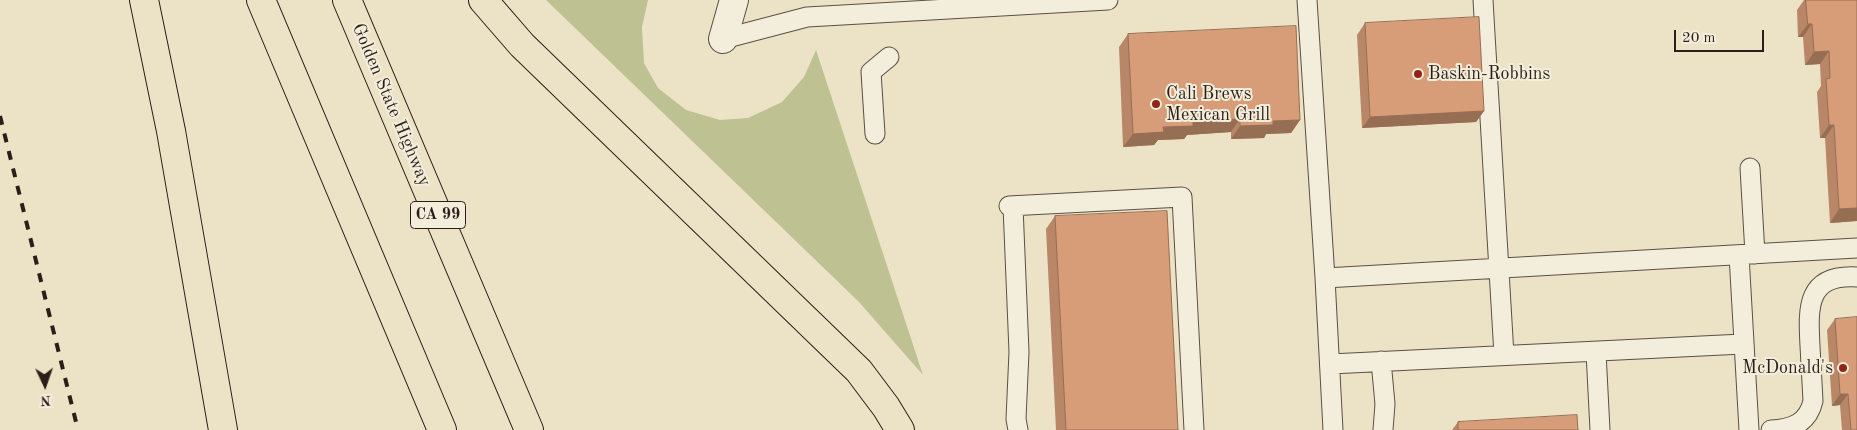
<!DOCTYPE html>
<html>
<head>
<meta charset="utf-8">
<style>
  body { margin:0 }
  #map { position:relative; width:1857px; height:430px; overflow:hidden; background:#ece3c7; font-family:"Old Standard TT",serif }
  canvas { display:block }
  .north { position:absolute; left:20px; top:360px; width:50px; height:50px; -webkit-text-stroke:4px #f3eddb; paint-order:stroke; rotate:177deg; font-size:14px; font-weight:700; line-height:20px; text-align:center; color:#2b1e19 }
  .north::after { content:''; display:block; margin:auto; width:18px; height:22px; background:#2b1e19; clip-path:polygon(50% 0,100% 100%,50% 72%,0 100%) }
  .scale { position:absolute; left:1674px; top:30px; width:90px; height:22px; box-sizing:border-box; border:2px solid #2b1e19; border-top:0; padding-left:6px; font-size:15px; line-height:18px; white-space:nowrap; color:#2b1e19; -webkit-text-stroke:4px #f3eddb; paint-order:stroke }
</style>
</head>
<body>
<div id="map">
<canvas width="1857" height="430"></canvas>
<div class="north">N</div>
<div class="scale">20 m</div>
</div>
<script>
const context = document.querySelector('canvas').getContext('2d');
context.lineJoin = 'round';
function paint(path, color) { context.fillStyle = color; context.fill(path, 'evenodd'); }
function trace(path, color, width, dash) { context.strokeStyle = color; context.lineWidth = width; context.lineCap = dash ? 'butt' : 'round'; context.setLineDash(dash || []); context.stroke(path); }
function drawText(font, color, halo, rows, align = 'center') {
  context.font = font + ' "Old Standard TT",serif'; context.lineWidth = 4; context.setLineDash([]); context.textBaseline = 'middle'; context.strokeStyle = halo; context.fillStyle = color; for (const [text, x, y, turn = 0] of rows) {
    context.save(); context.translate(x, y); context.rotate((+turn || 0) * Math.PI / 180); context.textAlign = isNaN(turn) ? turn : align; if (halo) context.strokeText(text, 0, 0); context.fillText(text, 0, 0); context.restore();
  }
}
const green = new Path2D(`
  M546 0H648L642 27 644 63 658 88 686 110 720 120 748 118 782 102 804 77 816 50 923 375 859 302Z`);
const service = new Path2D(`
  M1307 0 1325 278 1333 430
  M1483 0 1504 355
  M723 39 807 17 1108 0
  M875 134 871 72 889 57
  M1750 168 1755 254
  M1009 206 1182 197 1194 430
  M1013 206 1019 352 1016 419 1018 430
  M1739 255 1749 430
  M1325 278 1857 248
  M1596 352 1600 430
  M1381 361 1385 404 1383 430
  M1330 364 1743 344
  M1771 430C1792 429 1808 423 1813 401 1812 382 1811 364 1810 346 1808 308 1806 274 1857 277`);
const minor = new Path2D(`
  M723 39 734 0`);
const motorway = new Path2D(`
  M144 0 171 131 223 430
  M261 0 442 430
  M347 0 529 430
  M483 0 522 45 859 371 886 407 900 430`);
const rail = new Path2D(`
  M0 116 78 430`);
const wall = new Path2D(`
  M1804 0H1857V221L1830 223 1825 138H1820L1817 92 1821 86 1820 64 1805 65 1803 37H1798L1797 10Z
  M1365 23 1484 111 1476 122 1362 128 1357 35Z
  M1128 34 1300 120 1291 133 1266 134 1264 138 1231 139V132L1187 135 1184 139 1158 140 1154 145 1123 147 1119 47Z
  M1055 216 1178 430H1056L1046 229Z
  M1835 319 1857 430H1842L1840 405 1832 406 1827 330Z
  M1458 422 1578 430H1452Z`);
const shadedWall = new Path2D(`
  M1808 24H1812L1803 37H1798Z
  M1829 51 1820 64 1805 65 1814 52Z
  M1484 111 1476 122 1362 128 1370 117Z
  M1240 119 1231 132 1187 135 1184 139 1158 140 1154 145 1123 147 1133 134 1193 122Z
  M1300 120 1291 133 1266 134 1264 138 1231 139 1240 126 1273 121Z
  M1829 125H1834L1825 138H1820Z
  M1857 208V221L1830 223 1839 209Z
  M1840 394H1848L1840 405 1832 406Z`);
const building = new Path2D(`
  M1806 0H1857V208L1839 209 1834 125H1829L1826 79 1830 78 1829 51 1814 52 1812 24H1808Z
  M1479 17 1484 111 1370 117 1365 23Z
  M1296 26 1300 120 1273 121V125L1240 126V119L1193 122V126L1163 127 1164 132 1133 134 1128 34Z
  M1167 211 1178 430H1066L1055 216Z
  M1857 317V430H1851L1848 394H1840L1835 319Z
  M1577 415 1578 430H1458V422Z`);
const markers = [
  [1418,74,5,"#8f2418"],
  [1156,104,5,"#8f2418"],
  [1843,368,5,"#8f2418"]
];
const shields = [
  [438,215,55]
];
const shieldNames = [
  ["CA 99",438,215]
];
const poiNames = [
  ["Baskin-Robbins",1428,74],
  ["Cali Brews",1166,94],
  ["Mexican Grill",1166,115],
  ["McDonald's",1833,368,"right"]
];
const streetNames = [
  ["Golden State Highway",391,105,67]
];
paint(green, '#bec191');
trace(service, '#5b4f44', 21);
trace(minor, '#5b4f44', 30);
trace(motorway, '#2b1e19', 30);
trace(service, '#f3eddb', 19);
trace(minor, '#f3eddb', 28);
trace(motorway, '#ece3c7', 28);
trace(rail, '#2b1e19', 4, [9, 9]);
paint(wall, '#b98767');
paint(shadedWall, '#966e54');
paint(building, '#d79d78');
trace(building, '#966e54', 1);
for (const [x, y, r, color] of markers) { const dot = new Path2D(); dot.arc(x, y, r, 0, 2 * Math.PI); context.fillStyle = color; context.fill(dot); trace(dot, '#f3eddb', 2); }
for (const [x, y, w] of shields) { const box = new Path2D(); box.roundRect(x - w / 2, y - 13.5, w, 27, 4); context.fillStyle = '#f3eddb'; context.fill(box); trace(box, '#2b1e19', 1); }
drawText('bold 16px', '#2b1e19', null, shieldNames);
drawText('18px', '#2b1e19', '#f3eddb', poiNames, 'left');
drawText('18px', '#2b1e19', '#f3eddb', streetNames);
</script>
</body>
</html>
